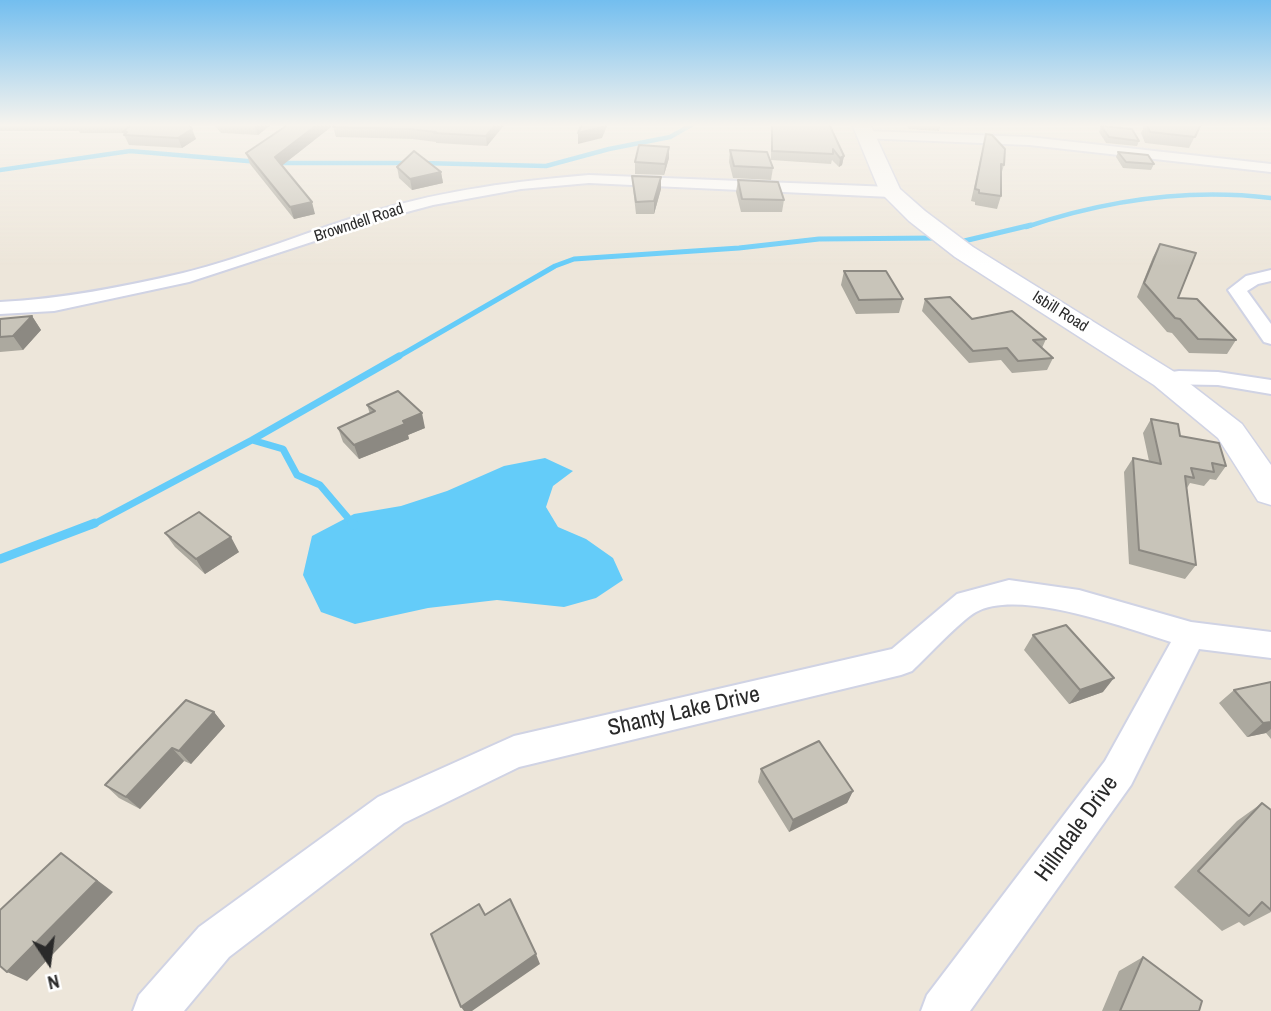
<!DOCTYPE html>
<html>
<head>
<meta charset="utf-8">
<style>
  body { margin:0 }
  #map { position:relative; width:1271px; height:1011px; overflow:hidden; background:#ede6da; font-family:"Archivo Narrow",sans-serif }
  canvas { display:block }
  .north { position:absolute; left:14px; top:927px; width:70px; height:70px; -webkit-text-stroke:5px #fff; paint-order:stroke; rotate:167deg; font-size:19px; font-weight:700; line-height:28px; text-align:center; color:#2a2a2a }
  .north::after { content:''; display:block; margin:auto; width:24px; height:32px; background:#2a2a2a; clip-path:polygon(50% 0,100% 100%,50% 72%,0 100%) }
</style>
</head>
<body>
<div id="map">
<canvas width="1271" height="1011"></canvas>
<div class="north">N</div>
</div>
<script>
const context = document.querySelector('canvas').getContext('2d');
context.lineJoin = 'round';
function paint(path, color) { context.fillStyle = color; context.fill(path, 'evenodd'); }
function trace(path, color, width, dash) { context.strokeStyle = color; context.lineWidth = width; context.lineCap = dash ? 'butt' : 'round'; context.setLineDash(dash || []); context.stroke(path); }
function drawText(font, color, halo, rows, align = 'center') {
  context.font = font + ' "Archivo Narrow",sans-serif'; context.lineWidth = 5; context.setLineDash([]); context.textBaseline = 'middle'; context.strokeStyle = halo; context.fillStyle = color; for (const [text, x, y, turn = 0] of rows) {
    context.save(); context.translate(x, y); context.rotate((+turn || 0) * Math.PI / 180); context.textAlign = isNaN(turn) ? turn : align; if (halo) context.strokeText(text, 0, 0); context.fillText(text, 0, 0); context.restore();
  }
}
const water = new Path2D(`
  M545 458 573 471 553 486 546 507 558 527 586 539 613 558 623 580 596 598 564 607 497 600 428 608 355 624 321 612 303 575 312 536 354 514 401 506 447 491 504 466Z`);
const streamFar3 = new Path2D(`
  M275 163H409
  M422 163 546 166 609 149 670 137 693 124
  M0 170 130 151 259 162
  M1026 227C1106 200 1188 188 1271 198`);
const streamFar2 = new Path2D(`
  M964 241 1031 225
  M396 358 555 266 574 259 739 248 819 239 935 238`);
const streamFar1 = new Path2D(`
  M252 440 283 449 297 475 320 485 354 525
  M92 525 252 440 399 356`);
const stream = new Path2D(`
  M352 523 354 525
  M0 559 95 523`);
const street = new Path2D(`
  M867 131 1029 137 1271 164V172L1029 145 862 138 860 135Z
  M589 175 891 187 899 192 891 197 589 183 521 189 433 205 388 217 189 282 54 311 0 314V302C62 299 123 287 183 273 248 257 311 230 375 211 445 190 517 181 589 175Z
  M1271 270V281L1258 284 1247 291 1271 324V344L1264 342 1228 290 1246 276Z
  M1179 371 1218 372 1271 380V394L1218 385 1157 384 1154 379 1157 374Z
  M1009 580 1079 590 1191 622 1271 632V658L1199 649 1131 785 970 1011H921L927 995 1105 761 1171 642C1126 628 1019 588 976 612 961 620 927 657 912 671L901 675 519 767 404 823 229 957 184 1011H133L139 995 199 927 378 797 514 736 892 649 957 594Z`);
const secondary = new Path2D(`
  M852 124H870L900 189 925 211 973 247 1176 373 1242 424 1271 465V505L1258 501 1218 438 1154 385 955 257 909 221 880 192Z`);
const wall = new Path2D(`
  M0 124H188L196 139 182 148 129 145 123 133H80L79 131H0Z
  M213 124H272L258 135 221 133Z
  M289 124H330L331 127 282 165 315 214 294 219 250 164 246 153Z
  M505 124 487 146 436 143V142L412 139 336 137 333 127Z
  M771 124H829L844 156 842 165 839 167 832 160 831 164 771 160Z
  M906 124H941L939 131 909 129Z
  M1145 124H1201L1189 148 1145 143 1141 133Z
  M1101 126 1139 141 1137 146 1106 143 1099 132Z
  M986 134 1004 165 1001 175V196L997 209 975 205V202L971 201Z
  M669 147V158L664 175 635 174V162Z
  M730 150 773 168 771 180 733 178 729 162Z
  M1118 152 1154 164 1151 170 1123 168 1116 157Z
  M397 167 441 172 443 183 412 190 399 178Z
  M632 176 661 189 654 214H636L633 188Z
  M738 180 784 200 782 212H741L736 192Z
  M1160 244 1178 298 1236 340 1227 354 1189 353 1172 333 1167 332 1137 297 1153 257Z
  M844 271 903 299 899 313 856 314 841 285Z
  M925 299 972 319 1046 339 1042 348 1053 358 1047 370 1012 373 1001 360 969 363 922 311Z
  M32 316 41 330 23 350 0 352V319Z
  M367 405 425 428 408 435 409 439 359 459 343 442 338 428 370 414Z
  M1151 419 1226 466 1216 480 1210 479 1204 486 1190 483 1187 488 1196 565 1185 579 1129 564 1124 472 1133 458 1149 461 1143 433Z
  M165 533 239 552 205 574 175 547Z
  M1033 635 1103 692 1069 704 1024 650Z
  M1271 682V739L1266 733 1247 737 1219 703 1234 690Z
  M214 712 225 726 191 764 184 761 140 809 119 798 105 785Z
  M761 769 853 791 847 803 789 832 758 782Z
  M1262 803 1271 810V912L1244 926 1239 922 1222 931 1174 887 1237 821Z
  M1143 957 1199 1011H1102L1119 971Z`);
const shadedWall = new Path2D(`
  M255 124H272L258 135 254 125Z
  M318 124H330L331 127 279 168 275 157Z
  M496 124H505L487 146 486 136Z
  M603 124H608L602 138 578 144V133Z
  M192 129 196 139 182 148 178 138Z
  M669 147V158L664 175 665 164Z
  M844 156 842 165 839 167 840 158Z
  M441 172 443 183 412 190 410 179Z
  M661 177V189L654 214V201Z
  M312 202 315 214 294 219 290 207Z
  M32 316 41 330 23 350 13 336Z
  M422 413 425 428 408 435 409 439 359 459 354 445 403 421Z
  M231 537 239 552 205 574 196 559Z
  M1114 678 1103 692 1069 704 1080 690Z
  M214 712 225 726 191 764 179 751Z
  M1271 722V729L1266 733 1247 737 1263 723Z
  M172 748 184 761 140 809 126 797Z
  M853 791 847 803 789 832 793 820Z
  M61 853 113 892 27 981 7 972Z
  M536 954 540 964 472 1011H464L461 1007Z`);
const building = new Path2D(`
  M132 124H188L192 129 178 138 124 135 127 132H123Z
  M289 124H318L275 157 312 202 290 207 246 153Z
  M336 124H496L486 136 434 133 436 132 410 129 333 127Z
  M582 124H603L602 127 578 133Z
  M772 124H829L844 156 840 158 833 149V154L772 151Z
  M1147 124H1201L1195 137 1150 132Z
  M1101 126 1132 129 1139 141 1109 137Z
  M986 134 992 135 1005 149 1004 165 1001 164V196L979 193V190L975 189Z
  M639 145 669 147 665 164 635 162Z
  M730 150 767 152 773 168 734 166Z
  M414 151 441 172 410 179 397 167Z
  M1118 152 1148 155 1154 164 1126 162Z
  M632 176 661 177 654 201 636 202Z
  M738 180 778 182 784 200 742 199Z
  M1160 244 1196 253 1178 298 1197 299 1236 340 1198 339 1180 319 1175 318 1144 283Z
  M844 271H886L903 299 859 300Z
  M950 297 972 319 1012 311 1046 339 1033 340 1053 358 1018 361 1007 348 973 351 925 299Z
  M32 316 13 336 0 337V319Z
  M398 391 422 413 403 421 405 424 354 445 338 428 375 411 367 405Z
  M1151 419 1178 424 1180 436 1219 443 1226 466 1212 463 1214 472 1191 468 1194 478 1185 476 1196 565 1139 550 1133 458 1161 464Z
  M199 512 231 537 196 559 165 533Z
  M1066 625 1114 678 1080 690 1033 635Z
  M1271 682V722L1263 723 1234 690Z
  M186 700 214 712 179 751 172 748 126 797 105 785Z
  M819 741 853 791 793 820 761 769Z
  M1262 803 1271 810V910L1262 902 1249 916 1198 871Z
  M61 853 97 881 7 972 0 966V910Z
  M510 899 536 954 461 1007 431 934 479 904 485 915Z
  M1143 957 1202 1001 1199 1011H1120Z`);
const farStreetnames = [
  ["Browndell Road",359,223,-18],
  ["Isbill Road",1060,312,32]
];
const nearStreetnames = [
  ["Shanty Lake Drive",684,712,-13],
  ["Hillndale Drive",1077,829,-54]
];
paint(water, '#64ccf9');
trace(streamFar3, '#64ccf9', 4.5);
trace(streamFar2, '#64ccf9', 5);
trace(streamFar1, '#64ccf9', 7);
trace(stream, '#64ccf9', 9);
trace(street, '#d0d3e4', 4);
trace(secondary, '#d0d3e4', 3);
paint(street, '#fff');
paint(secondary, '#fff');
paint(wall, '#aca99f');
paint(shadedWall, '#8c8982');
paint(building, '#c8c4b9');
trace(building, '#8c8982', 2);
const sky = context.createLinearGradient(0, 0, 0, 266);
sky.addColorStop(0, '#73beef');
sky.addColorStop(0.47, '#f7f4ee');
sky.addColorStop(1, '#f7f4ee00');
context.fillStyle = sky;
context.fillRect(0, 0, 1271, 266);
drawText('16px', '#2a2a2a', '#fff', farStreetnames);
drawText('23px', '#2a2a2a', '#fff', nearStreetnames);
</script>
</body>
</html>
